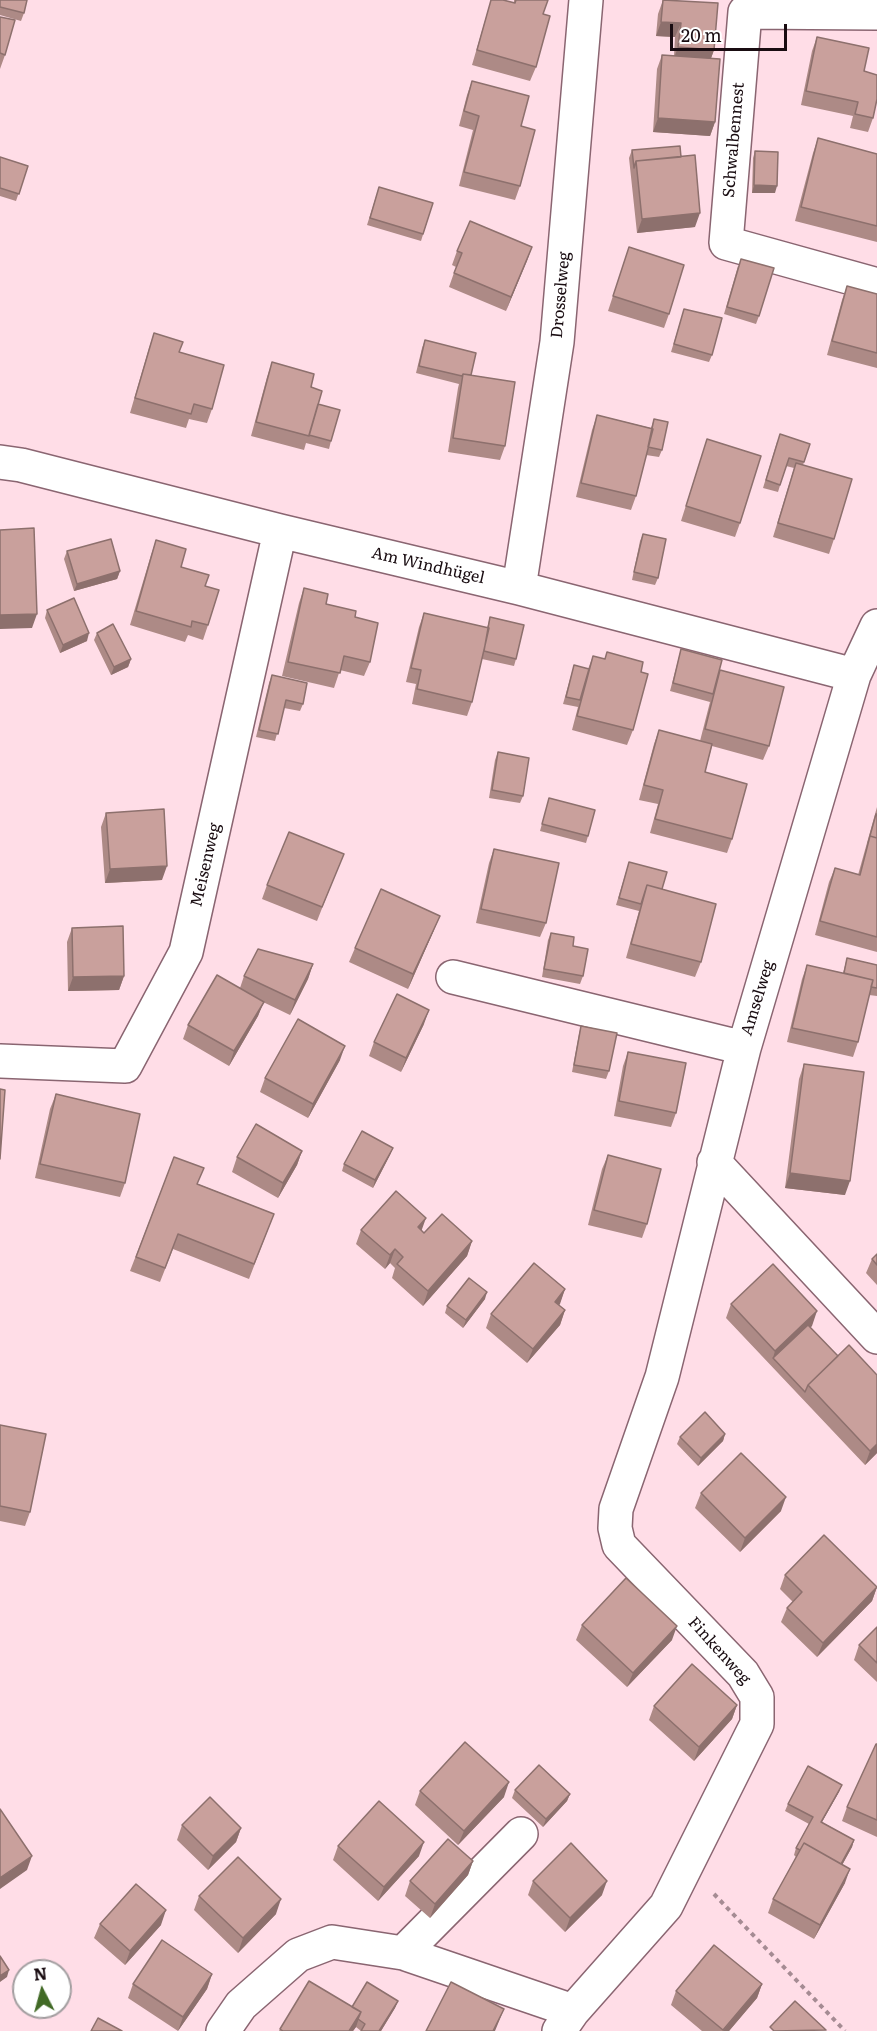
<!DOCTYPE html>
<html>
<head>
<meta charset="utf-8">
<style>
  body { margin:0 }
  #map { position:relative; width:877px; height:2031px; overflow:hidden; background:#ffdde7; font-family:Literata,serif }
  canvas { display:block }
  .north { position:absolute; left:12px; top:1959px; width:60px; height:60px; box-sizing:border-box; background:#fff; border:2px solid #a39ea0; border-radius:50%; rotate:354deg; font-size:16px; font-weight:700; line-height:24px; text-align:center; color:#190c11 }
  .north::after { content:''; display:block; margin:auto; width:21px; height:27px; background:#416a26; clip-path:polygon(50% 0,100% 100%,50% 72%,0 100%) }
  .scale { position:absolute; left:670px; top:24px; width:117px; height:27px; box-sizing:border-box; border:3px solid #190c11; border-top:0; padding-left:8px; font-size:18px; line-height:21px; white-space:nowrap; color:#190c11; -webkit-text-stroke:4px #fff; paint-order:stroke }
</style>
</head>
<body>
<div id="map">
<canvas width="877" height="2031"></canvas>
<div class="north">N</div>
<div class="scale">20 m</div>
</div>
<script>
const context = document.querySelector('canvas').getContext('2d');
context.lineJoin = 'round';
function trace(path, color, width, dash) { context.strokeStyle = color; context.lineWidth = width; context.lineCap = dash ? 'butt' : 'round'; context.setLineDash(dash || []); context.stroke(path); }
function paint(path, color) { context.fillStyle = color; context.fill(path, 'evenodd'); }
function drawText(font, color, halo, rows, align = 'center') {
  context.font = font + ' Literata,serif'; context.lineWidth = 6; context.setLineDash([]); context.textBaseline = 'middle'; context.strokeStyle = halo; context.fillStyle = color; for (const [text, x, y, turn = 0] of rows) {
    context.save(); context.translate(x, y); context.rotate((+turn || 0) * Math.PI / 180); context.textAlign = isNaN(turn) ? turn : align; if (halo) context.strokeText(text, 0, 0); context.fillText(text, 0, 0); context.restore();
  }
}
const path = new Path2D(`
  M714 1894 845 2031`);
const minor = new Path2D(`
  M877 13 745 12 726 243 877 285
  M0 462 21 465 280 531 519 588 854 675
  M519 588 557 342 586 0
  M453 977 744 1048
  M0 1061 125 1066 186 952 280 531
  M714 1162 877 1337
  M403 1953 521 1834
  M223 2031 241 2005 298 1955 332 1942 403 1953 573 2011
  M559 2031 573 2011 666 1906 757 1724V1697L743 1674 619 1545 615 1528 616 1509 662 1377 744 1048 854 675 877 626`);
const wall = new Path2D(`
  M0 0 24 13 21 21 0 15Z
  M491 0 514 3V0H548L543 14 536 67 530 81 472 65Z
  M663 0 714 50 711 58 715 122 710 136 653 132 657 69 662 55 674 56 675 37 656 36 658 14Z
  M0 17 5 55 0 69Z
  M817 37 864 71 873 118 868 132 850 128 853 116 801 105 812 51Z
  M472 81 521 126 520 186 515 200 459 186 473 130 459 126 467 95Z
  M818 138 877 154V242L795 221 813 153Z
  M632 150 681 157 695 227 637 233 629 158Z
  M755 151 775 193H752L753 158Z
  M0 157 28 166 16 201 0 196Z
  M379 187 433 203 421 241 367 225Z
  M532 247 506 311 449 287 456 267 452 265 457 251Z
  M629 247 669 314 664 328 608 311Z
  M738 266 759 316 756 324 724 314Z
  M847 286 877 294V368L827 355 842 300Z
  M684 309 712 355 709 362 671 352Z
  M154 333 179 352 212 409 207 423 189 419 186 428 130 413 149 348Z
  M425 340 471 375 505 446 500 460 448 452 458 388 459 384 416 373 422 348Z
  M272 362 311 387 318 404 331 441 329 449 306 443 304 450 251 436 267 377Z
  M597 415 651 428 654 419 662 450 659 457 646 455 636 496 631 510 576 497 592 430Z
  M707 439 740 523 735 537 681 521Z
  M777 442 804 462 803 465 834 539 829 554 773 537 794 468 786 466 778 492 763 488Z
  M643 534 658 578 655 585 632 580 640 541Z
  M156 540 181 567 208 625 203 640 188 635 185 642 130 625 151 555Z
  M67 551 120 571 117 579 74 591 64 559Z
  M304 588 326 604 355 617 370 662 364 676 340 670 334 688 282 676 299 603Z
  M47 610 87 641 60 653 45 618Z
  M424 613 487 628 490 617 516 659 514 666 482 659 472 702 467 716 412 704 416 684 406 682 419 627Z
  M97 633 131 659 128 667 111 675 94 640Z
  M681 649 718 676 769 746 763 760 712 746 705 772 732 839 727 853 650 833 658 804 639 800 654 744 659 730 700 741 710 702 670 691Z
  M593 656 641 672 633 730 627 745 572 730 578 707 563 704 572 672 574 665 588 669Z
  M272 675 303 704 300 711 284 708 275 741 256 737 269 683Z
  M498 752 523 796 520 803 489 798 495 760Z
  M549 798 588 836 586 843 540 831Z
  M877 807V952L815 935 829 882 835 868 858 875Z
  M106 813 162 880 105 883 101 827Z
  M494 849 546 923 540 937 476 923 489 863Z
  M629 862 662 889 701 962 695 977 626 958 639 911 616 905Z
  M338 868 317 921 262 899 267 885Z
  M72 928 124 976 119 990 68 991 67 942Z
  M434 930 408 989 349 962 355 948Z
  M551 933 573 946 583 976 580 984 542 977 548 940Z
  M847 958 877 965V996L869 995 858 1042 853 1057 787 1042 802 979 807 965 843 973Z
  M313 964 308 979 290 1015 263 1002 258 1016 229 1066 183 1039 188 1025 240 988 244 976Z
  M424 1024 401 1072 369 1056 374 1042Z
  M581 1026 609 1071 606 1079 572 1072 579 1034Z
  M628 1052 676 1113 671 1127 614 1116 623 1066Z
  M340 1060 308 1118 260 1092 265 1078Z
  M804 1064 845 1195 785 1188 799 1079Z
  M56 1094 125 1183 120 1197 35 1178 50 1109Z
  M393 1148 390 1155 373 1188 342 1171 344 1164Z
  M302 1151 297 1165 278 1198 232 1172 237 1157Z
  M608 1155 647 1224 642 1238 588 1225 602 1169Z
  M174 1157 198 1184 274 1214 249 1279 173 1249 160 1282 130 1271Z
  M361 1230H421L424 1233 472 1241 467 1256 423 1306 392 1278 395 1268 390 1263 385 1269 356 1244Z
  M877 1254V1285L866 1273 872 1259Z
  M565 1289 559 1305 565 1310 560 1325 527 1363 486 1328 491 1314Z
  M485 1299 463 1328 445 1313 447 1306Z
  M731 1304 812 1326 810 1327 838 1356 877 1375V1453L865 1465 726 1318Z
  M0 1425 30 1512 25 1526 0 1521Z
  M725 1434 723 1441 698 1466 677 1444 680 1437Z
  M701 1493 781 1511 740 1552 695 1508Z
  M785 1575 877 1587 872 1601 817 1657 781 1622 787 1608 793 1602 780 1589Z
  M582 1625 672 1640 627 1687 576 1640Z
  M877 1627V1682L854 1660 859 1645Z
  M737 1705 732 1719 694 1761 649 1720 654 1706Z
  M877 1744V1837L842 1821 847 1807Z
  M842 1785 839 1792 822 1822 854 1840 852 1847 842 1865 845 1883 814 1939 768 1913 773 1899 796 1857 794 1855 796 1848 809 1824 785 1811 788 1804Z
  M515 1790 570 1794 567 1801 543 1827 512 1798Z
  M420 1791 504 1797 458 1845 415 1805Z
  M182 1825 241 1828 236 1842 208 1870 177 1840Z
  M338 1846 419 1856 378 1901 333 1860Z
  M473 1861 468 1875 430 1918 405 1896 410 1881Z
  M533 1881 602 1895 565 1932 528 1895Z
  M199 1896 276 1914 238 1953 194 1910Z
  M100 1924 161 1925 125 1965 94 1938Z
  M212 1974 207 1989 178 2031 128 1998 133 1984Z
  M762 1984 757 1998 729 2031H702L671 2005 676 1991Z
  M398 2001 395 2008 381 2031H361L356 2027 353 2031H279L280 2029 352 2007Z`);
const shadedWall = new Path2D(`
  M661 22 681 23 675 37 656 36Z
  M678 47 714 50 709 64 673 61Z
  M658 118 715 122 710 136 653 132Z
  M754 185 777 186 775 193H752Z
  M700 213 695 227 637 233 642 219Z
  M532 247 527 261 506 311 511 297Z
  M120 571 117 579 74 591 77 584Z
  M37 614 32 628 0 629V615Z
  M89 633 87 641 60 653 63 645Z
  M131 659 128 667 111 675 114 667Z
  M167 866 162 880 105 883 110 869Z
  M440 916 434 930 408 989 413 974Z
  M313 964 308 979 290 1015 295 1000Z
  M124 976 119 990 68 991 73 977Z
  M264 1002 258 1016 229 1066 234 1051Z
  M429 1010 424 1024 401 1072 406 1058Z
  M345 1046 340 1060 308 1118 313 1104Z
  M393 1148 390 1155 373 1188 375 1180Z
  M302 1151 297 1165 278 1198 283 1183Z
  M790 1173 850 1181 845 1195 785 1188Z
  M426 1218 421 1232 418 1227Z
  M472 1241 467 1256 423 1306 428 1291Z
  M395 1249 390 1263 385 1269 390 1255Z
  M565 1289 560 1304 550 1316 555 1302Z
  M487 1292 485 1299 463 1328 466 1320Z
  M565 1310 560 1325 527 1363 533 1349Z
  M817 1311 812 1326 775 1361 773 1358 775 1351Z
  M725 1434 723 1441 698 1466 701 1458Z
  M877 1444V1453L865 1465 870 1451Z
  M786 1497 781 1511 740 1552 745 1538Z
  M877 1587 872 1601 817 1657 823 1643Z
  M677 1626 672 1640 627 1687 633 1673Z
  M737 1705 732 1719 694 1761 699 1747Z
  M509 1782 504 1797 458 1845 464 1831Z
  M842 1785 839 1792 818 1829 821 1822Z
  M570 1794 567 1801 543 1827 546 1819Z
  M241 1828 236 1842 208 1870 213 1856Z
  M854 1840 852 1847 835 1878 838 1870Z
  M424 1842 419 1856 378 1901 384 1887Z
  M32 1856 27 1870 0 1889V1878Z
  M473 1861 468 1875 430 1918 435 1904Z
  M850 1869 845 1883 814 1939 820 1925Z
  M607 1881 602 1895 565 1932 570 1918Z
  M281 1899 276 1914 238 1953 243 1938Z
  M166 1910 161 1925 125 1965 130 1951Z
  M9 1970 7 1977 0 1982V1976Z
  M212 1974 207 1989 178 2031 183 2017Z
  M762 1984 757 1998 729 2031H723Z
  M398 2001 395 2008 381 2031H379Z
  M504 2009 495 2031H493Z
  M361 2012 356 2027 353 2031H349Z`);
const building = new Path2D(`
  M0 0H27L24 13 0 7Z
  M491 0H503L515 3 516 0H548L543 14 550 16 536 67 477 50Z
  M663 0 718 3 714 50 678 47 681 23 661 22Z
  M0 17 15 20 5 55 0 53Z
  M817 37 869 48 864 71 877 75V99L873 118 855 114 858 102 806 91Z
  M662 55 720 59 715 122 658 118Z
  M472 81 529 96 521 126 535 130 520 186 464 172 479 116 464 111Z
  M818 138 877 154V226L801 207Z
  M680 146 681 157 636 161 634 168 632 150Z
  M755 151 778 152 777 186 754 185Z
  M695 155 700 213 642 219 636 161Z
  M0 157 28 166 19 194 0 188Z
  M379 187 433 203 423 234 370 218Z
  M470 221 532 247 511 297 454 273 462 253 457 251Z
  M629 247 684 265 669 314 613 296Z
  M741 259 774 268 759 316 727 307Z
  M847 286 877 294V353L832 341Z
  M684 309 722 318 712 355 674 344Z
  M154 333 183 342 179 352 224 365 212 409 194 404 191 414 135 398Z
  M425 340 476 353 471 375 463 374 462 376 419 366Z
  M272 362 314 374 311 387 322 391 309 436 256 422Z
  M463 374 515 382 505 446 453 438Z
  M318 404 340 410 331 441 309 435Z
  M597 415 653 429 636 496 581 483Z
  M654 419 668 422 662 450 648 447Z
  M780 434 810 444 804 462 789 458 780 485 766 480Z
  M707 439 761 456 740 523 686 506Z
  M796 463 852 479 834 539 778 523Z
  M34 528 37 614 0 615V530Z
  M643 534 666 539 658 578 634 572Z
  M111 539 120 571 77 584 67 551Z
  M156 540 186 549 181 567 209 575 205 586 219 590 208 625 192 621 191 627 136 611Z
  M304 588 328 594 326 604 356 611 355 617 378 623 370 662 344 656 340 673 288 662Z
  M74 598 89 633 63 645 47 610Z
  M424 613 489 628 472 702 417 689 421 670 411 668Z
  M490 617 524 625 516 659 484 651Z
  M113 624 131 659 114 667 97 633Z
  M681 649 722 660 713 694 673 683Z
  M607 652 643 662 641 672 648 674 633 730 577 716 593 656 605 659Z
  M574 665 589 669 580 700 566 697Z
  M720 670 784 687 769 746 705 729Z
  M272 675 307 683 303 704 286 700 278 734 259 730Z
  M659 730 712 744 705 772 747 784 732 839 655 819 663 790 644 785Z
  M498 752 529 758 523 796 492 790Z
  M549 798 595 810 588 836 542 824Z
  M164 809 167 866 110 869 106 813Z
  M876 814H877V838L870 836 868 843Z
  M289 832 344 854 322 907 267 885Z
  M870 836 877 838V937L820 921 835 868 860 875Z
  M494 849 559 863 546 923 481 909Z
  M629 862 667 872 662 889 647 885 641 904 619 898Z
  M647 885 716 904 701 962 631 944Z
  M381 889 440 916 413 974 355 948Z
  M123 926 124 976 73 977 72 928Z
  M551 933 574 937 573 946 588 949 583 976 544 969Z
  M258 949 313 964 295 1000 244 976Z
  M847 958 877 965V988L871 987 873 980 844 973Z
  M807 965 873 980 858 1042 792 1028Z
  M217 975 264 1002 234 1051 188 1025Z
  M397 994 429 1010 406 1058 374 1042Z
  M298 1019 345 1046 313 1104 265 1078Z
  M581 1026 617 1033 609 1071 574 1065Z
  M628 1052 686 1063 676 1113 619 1101Z
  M804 1064 864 1072 850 1181 790 1173Z
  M0 1089 5 1090 0 1159Z
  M56 1094 140 1114 125 1183 40 1164Z
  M256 1124 302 1151 283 1183 237 1157Z
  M362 1131 393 1148 375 1180 344 1164Z
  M608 1155 661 1169 647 1224 594 1210Z
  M174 1157 204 1168 197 1184 274 1214 254 1264 178 1234 165 1268 136 1257Z
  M396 1191 426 1218 418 1227 424 1233 442 1214 472 1241 428 1291 397 1264 403 1257 395 1249 390 1255 361 1230Z
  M877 1254V1265L872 1259Z
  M534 1263 565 1289 555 1302 565 1310 533 1349 491 1314Z
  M773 1264 817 1311 775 1351 731 1304Z
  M469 1278 487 1292 466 1320 447 1306Z
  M808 1325 838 1356 808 1385 805 1392 773 1358Z
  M849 1345 877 1375V1444L870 1451 808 1385Z
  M705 1412 725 1434 701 1458 680 1437Z
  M0 1425 46 1434 30 1512 0 1506Z
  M741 1453 786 1497 745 1538 701 1493Z
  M824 1535 877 1587 823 1643 787 1608 802 1592 785 1575Z
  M626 1578 677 1626 633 1673 582 1625Z
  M877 1627V1663L859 1645Z
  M692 1664 737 1705 699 1747 654 1706Z
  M465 1742 509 1782 464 1831 420 1791Z
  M876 1744H877V1820L847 1807Z
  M539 1765 570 1794 546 1819 515 1790Z
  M808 1766 842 1785 821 1822 854 1840 841 1864 804 1843 800 1850 796 1848 813 1817 788 1804Z
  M210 1797 241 1828 213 1856 182 1825Z
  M379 1801 424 1842 384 1887 338 1846Z
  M0 1809 32 1856 0 1878Z
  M448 1839 473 1861 435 1904 410 1881Z
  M571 1843 607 1881 570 1918 533 1881Z
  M804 1843 850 1869 820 1925 773 1899Z
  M238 1857 281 1899 243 1938 199 1896Z
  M136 1884 166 1910 130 1951 100 1924Z
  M162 1940 212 1974 183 2017 133 1984Z
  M714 1945 762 1984 723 2030 676 1991Z
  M0 1956 9 1970 0 1976Z
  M309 1981 361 2012 349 2031H283L280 2029Z
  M367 1982 398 2001 379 2031H361L365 2024 358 2019 361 2012 352 2007Z
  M451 1982 504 2009 493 2031H426Z
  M795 2001 826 2030 774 2031 770 2027Z
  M98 2018 122 2031H91Z`);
const streetNames = [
  ["Schwalbennest",734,140,-85],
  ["Drosselweg",561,295,-85],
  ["Am Windhügel",428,566,13],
  ["Meisenweg",206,865,-77],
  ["Amselweg",758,998,-73],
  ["Finkenweg",719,1651,48]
];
trace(minor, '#8a6571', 36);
trace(path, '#a58b93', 4, [4.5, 4.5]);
trace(minor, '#fff', 33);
paint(wall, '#ad8a86');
paint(shadedWall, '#8d706d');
paint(building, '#c9a09c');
trace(building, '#8d706d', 1.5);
drawText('16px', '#190c11', '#fff', streetNames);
</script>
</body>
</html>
